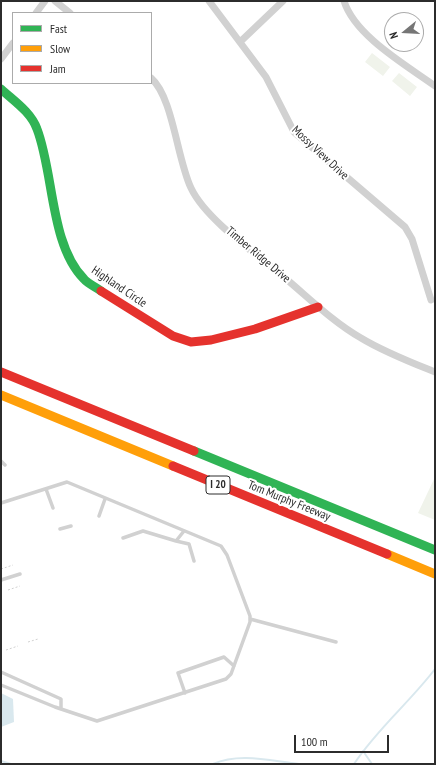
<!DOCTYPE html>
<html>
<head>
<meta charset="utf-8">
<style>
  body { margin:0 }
  #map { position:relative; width:436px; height:765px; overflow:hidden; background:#fff; font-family:"PT Sans Narrow",sans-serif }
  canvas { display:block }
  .frame { position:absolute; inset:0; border:2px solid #2c2c2c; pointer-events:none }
  .legend { position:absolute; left:12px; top:12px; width:140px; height:72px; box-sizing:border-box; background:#fff; border:1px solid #ababab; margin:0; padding:5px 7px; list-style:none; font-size:12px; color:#2c2c2c }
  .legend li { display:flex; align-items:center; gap:8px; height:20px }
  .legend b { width:20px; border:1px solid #ababab }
  .north { position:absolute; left:384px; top:12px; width:40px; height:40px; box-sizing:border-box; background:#fff; border:1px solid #ababab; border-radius:50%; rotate:252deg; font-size:11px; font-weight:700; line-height:16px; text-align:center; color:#2c2c2c }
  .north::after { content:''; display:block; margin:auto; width:14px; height:18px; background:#767676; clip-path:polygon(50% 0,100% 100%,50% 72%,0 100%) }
  .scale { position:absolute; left:294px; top:735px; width:95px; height:18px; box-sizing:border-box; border:2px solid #2c2c2c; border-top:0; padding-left:5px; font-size:12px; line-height:14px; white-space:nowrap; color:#2c2c2c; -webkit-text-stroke:3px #fff; paint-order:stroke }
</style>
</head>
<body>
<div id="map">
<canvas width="436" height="765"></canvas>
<div class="frame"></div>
<ul class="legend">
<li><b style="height:5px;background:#30b455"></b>Fast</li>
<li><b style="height:5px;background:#ff9f0a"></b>Slow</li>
<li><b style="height:5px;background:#e5322d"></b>Jam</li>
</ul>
<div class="north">N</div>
<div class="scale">100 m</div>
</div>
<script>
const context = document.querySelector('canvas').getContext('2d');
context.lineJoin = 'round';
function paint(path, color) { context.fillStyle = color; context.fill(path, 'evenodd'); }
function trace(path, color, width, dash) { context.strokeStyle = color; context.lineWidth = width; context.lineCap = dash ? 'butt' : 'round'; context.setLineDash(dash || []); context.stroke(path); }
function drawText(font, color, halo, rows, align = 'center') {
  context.font = font + ' "PT Sans Narrow",sans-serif'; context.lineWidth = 4; context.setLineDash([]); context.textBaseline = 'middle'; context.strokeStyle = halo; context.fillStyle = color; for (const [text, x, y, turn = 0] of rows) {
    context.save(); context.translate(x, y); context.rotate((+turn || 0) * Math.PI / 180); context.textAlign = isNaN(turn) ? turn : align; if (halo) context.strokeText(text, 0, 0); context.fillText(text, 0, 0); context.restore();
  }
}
const green = new Path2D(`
  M372 53 390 67 383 76 365 62Z
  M399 73 417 87 410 96 392 81Z
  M435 477V520L418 513Z`);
const water = new Path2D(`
  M1 693 13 699 14 722 1 727Z`);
const stream = new Path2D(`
  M363 751 372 764
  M1 761 11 764
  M213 764C240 752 271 761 299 764
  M354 764C377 729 410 702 435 669`);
const path = new Path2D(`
  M1 569 13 565
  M8 590 20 586
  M28 642 38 639
  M6 650 18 646`);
const lane = new Path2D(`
  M1 461 5 465
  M46 489 53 508
  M1 503 67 482 221 546 227 555 250 616V622L231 674 226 679 97 721 55 707 1 685
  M99 516 105 499
  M60 529 71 526
  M123 538 143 531 176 541 184 531
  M176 541 189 544 194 561
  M1 580 20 574
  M250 619 336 642
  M1 672 61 699V709
  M185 693 178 673 224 657 234 666`);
const street = new Path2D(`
  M55 1 70 13
  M209 1 266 77 294 132 405 227 412 239 431 300
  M344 1C355 36 406 65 435 86
  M36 13 45 1
  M240 42 283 1
  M1 59 13 43
  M151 78C173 97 177 159 191 188 206 220 258 255 285 278 309 298 333 322 361 338 384 352 410 362 435 372`);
const fast = new Path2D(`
  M1 89C14 101 31 112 37 129 54 173 50 245 84 279 88 284 96 287 101 291
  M194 451 435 550`);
const slow = new Path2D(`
  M1 395 173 466
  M387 554 435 574`);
const jam = new Path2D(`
  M101 291 173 336 191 342 211 340 255 329 318 307
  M1 372 194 451
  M173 466 387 554`);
const shields = [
  [218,485,24]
];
const shieldNames = [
  ["I 20",218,485]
];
const streetNames = [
  ["Mossy View Drive",320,153,43],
  ["Timber Ridge Drive",258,255,40],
  ["Highland Circle",119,287,34],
  ["Tom Murphy Freeway",289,501,22]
];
paint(green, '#f0f3eb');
paint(water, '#d9e8ee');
trace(stream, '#d9e8ee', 2);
trace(path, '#d1d1d1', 1, [2, 2]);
trace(lane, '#d1d1d1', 3.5);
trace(street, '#d1d1d1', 7);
trace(fast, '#30b455', 9);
trace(slow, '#ff9f0a', 9);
trace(jam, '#e5322d', 9);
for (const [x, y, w] of shields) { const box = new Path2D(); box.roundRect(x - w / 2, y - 9, w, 18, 3); context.fillStyle = '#fff'; context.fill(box); trace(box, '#2c2c2c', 1); }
drawText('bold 11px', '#2c2c2c', null, shieldNames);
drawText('12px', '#2c2c2c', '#fff', streetNames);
</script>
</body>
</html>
